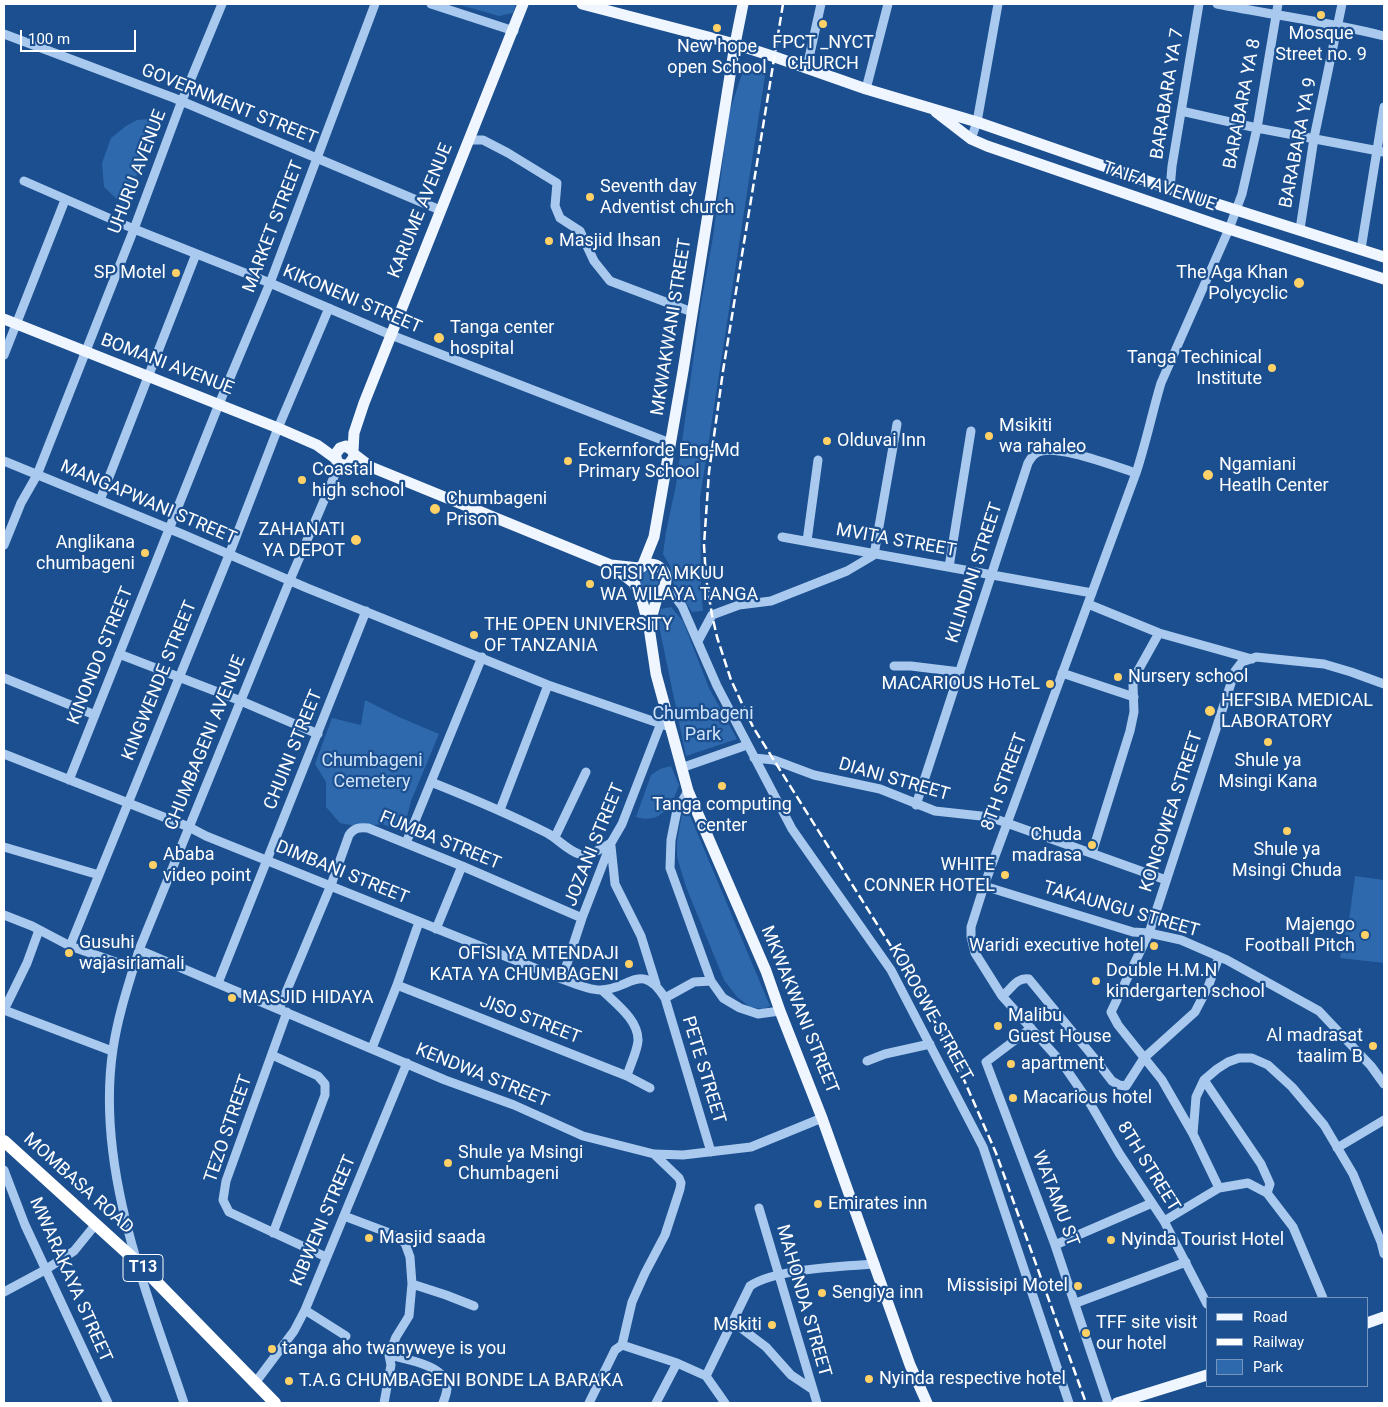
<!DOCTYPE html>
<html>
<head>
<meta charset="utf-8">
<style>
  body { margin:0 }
  #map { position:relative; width:1388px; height:1407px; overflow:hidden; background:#1b4f8f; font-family:Roboto,sans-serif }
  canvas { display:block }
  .frame { position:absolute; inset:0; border:5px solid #fff; pointer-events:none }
  .legend { position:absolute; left:1206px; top:1297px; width:162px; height:90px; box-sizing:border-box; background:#1b4f8f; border:1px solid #7695bc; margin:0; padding:6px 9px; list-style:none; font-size:15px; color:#fff }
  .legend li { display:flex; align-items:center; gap:10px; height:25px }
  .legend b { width:25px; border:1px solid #7695bc }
  .scale { position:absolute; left:20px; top:30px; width:116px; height:22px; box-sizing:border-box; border:2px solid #fff; border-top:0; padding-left:6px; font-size:15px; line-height:18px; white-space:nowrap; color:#fff; -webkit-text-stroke:4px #1b4f8f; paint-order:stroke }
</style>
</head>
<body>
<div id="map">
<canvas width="1388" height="1407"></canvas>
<div class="frame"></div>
<ul class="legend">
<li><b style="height:6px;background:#f0f6ff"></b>Road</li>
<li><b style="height:6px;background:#fff"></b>Railway</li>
<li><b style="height:14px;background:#2e69ad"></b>Park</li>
</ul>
<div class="scale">100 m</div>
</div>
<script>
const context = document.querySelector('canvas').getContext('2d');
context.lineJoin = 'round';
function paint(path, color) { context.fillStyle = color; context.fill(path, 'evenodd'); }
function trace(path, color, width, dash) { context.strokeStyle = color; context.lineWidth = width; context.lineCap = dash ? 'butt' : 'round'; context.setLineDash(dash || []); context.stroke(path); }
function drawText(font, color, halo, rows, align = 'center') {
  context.font = font + ' Roboto,sans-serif'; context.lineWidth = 4.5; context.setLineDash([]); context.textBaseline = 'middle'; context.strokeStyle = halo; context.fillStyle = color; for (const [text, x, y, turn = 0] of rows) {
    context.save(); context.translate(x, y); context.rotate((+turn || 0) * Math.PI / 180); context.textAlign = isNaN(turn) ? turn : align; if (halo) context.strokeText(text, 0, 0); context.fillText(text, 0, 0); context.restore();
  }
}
const green = new Path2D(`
  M457 4H516L513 13 499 16Z
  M762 61 767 63 700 498 701 589 703 611 692 612 674 585 670 566 663 554 666 532 676 485 701 304 713 237 729 113 742 74Z
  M160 118C147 147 137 177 124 206L104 187 102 163 111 138 126 126 137 120Z
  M639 580a10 10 0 1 1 20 0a10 10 0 1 1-20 0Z
  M671 607 683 621 709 688 737 739 686 756 658 621 661 609Z
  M365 700 399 717 439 734 411 801 403 832 382 824 361 827 340 823 326 807V782L315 764 332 718 361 725Z
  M671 766 679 785C673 805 660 825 636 817L651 775 660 769Z
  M688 811 770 1006 764 1009 750 1007 737 997 724 980 686 887 677 857V841L682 814Z
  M1355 876 1384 880V963L1340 958 1350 913Z`);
const minor = new Path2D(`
  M431 4 514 31
  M1217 4C1273 15 1329 22 1384 36
  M4 34 174 98 440 210
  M807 67 821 4
  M866 89 888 4
  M1181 111 1257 128 1384 152
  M971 139 977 122 998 4
  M469 140H483L508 153 557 183 555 206 560 218 580 231 594 261 610 281 692 312
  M24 181 134 229 270 283 391 335 670 443
  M1170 189 1172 166 1199 4
  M1300 229 1314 138 1342 4
  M1361 249 1384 107
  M4 355 65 200
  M4 461 182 534 307 588 548 685 670 727
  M100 500 196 254
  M782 537 1092 593
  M807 541 818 460
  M4 545 21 503 37 475 134 229 181 103 222 4
  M949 567 971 431
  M664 588 673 594 682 606 717 686 792 829 891 970 983 1147 1069 1403
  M1088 604 1159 633 1252 659
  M698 641 712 615 739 605 771 601 847 571 874 555 897 424
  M119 654 241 701 318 734
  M894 666H911L960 672
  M1062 673 1134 697
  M4 678 95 715
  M4 754 189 827 206 836 562 979C573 983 588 990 600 990 630 990 641 960 665 998L711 1152
  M754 758 774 760 814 775 880 789 935 811 990 817 1166 880
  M681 768 747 745
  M69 780 219 404 270 283 375 4
  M431 782C471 798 509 814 547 833 558 839 567 850 579 854 589 857 602 848 611 843
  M688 791 677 810 671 840 670 868 711 981 723 998 740 1008 758 1014 780 1011
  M916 805 1028 463C1030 460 1032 456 1035 454 1051 441 1117 467 1136 473
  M500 810 548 685
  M555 837 586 772
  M406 843 482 657
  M611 846 615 884 641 936 656 984
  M4 847 99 875
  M1092 853 1130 731 1134 712 1133 685 1135 676 1159 633
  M984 886 1133 932 1149 933 1181 940 1227 960 1319 1011 1371 1066 1384 1084
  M4 915 32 926 70 946 133 968
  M436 929 462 866
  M70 946 229 555 278 428 329 308
  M139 950 445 1080 514 1105 583 1136 654 1154 683 1155 751 1147 822 1118
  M562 979 582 918 611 843 622 824 661 723
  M218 983 366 611
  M397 985 627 1076 650 1088
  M602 990C615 1003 639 1020 638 1041 637 1052 630 1065 627 1076
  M1002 996C1012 989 1016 977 1029 979L1095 1059 1112 1081 1119 1085 1126 1086 1144 1058 1195 1012 1208 987 1219 957
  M665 998 694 982 711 981
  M279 1009 331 885 349 835C354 828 359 827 368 828L462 866 582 918
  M4 1010 112 1051
  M4 1010 27 963 39 930
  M287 1012 226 1181 223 1200 229 1212 326 1257
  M1031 1028 986 1062 1055 1245 1108 1403
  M372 1048 397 985 419 922
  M272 1055 318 1076 325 1084V1095L273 1233
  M867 1061 885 1054 930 1044
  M1204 1080 1261 1164 1270 1184 1267 1193
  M1193 1134 1162 1080 1118 1025 1111 1012 1149 933 1235 671 1242 662 1256 657 1324 664 1351 672 1384 684
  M1337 1148 1384 1120
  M4 1170 25 1225 108 1403
  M1219 1188 1193 1134 1196 1097 1204 1080 1217 1069 1228 1062 1239 1058H1252L1268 1065 1292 1087 1324 1125 1353 1174 1381 1242 1384 1254
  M759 1208 817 1403
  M344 1216 392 1234 405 1243 410 1257 412 1284 409 1316 396 1337 389 1355 391 1365 384 1403
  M1164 1221 1219 1188 1248 1183 1267 1193 1293 1227 1323 1298
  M1055 1245 1152 1203
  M412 1284 446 1295 474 1306
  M4 1292 45 1270 74 1251 96 1224
  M1076 1303 1186 1262
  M1207 1304 1164 1221 1119 1153 1091 1105 1062 1063 1002 996 975 953 971 937V927L984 886 1136 473C1146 443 1152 413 1161 383L1229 229 1242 194 1257 128 1278 4
  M305 1310 346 1336
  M733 1322 766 1347 791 1375 812 1389
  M622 1345 677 1363 706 1376 725 1403
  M389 1355C405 1359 443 1365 447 1384 448 1391 445 1397 443 1403
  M706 1376 750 1286C774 1269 844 1266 875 1264
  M255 1383 294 1331 305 1310 407 1063
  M184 1403C147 1293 95 1168 113 1049 118 1015 129 983 139 950L290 580 334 477 336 461
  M589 1403 615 1350 622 1345 632 1302 645 1273 665 1235 680 1189 681 1183 679 1178 654 1154
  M656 1403 677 1363`);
const major = new Path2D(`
  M582 4 735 44 775 57 866 89 977 122 1170 189 1384 257
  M936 112 971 139 987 146 1229 229 1384 279
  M4 319 278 428 317 445 335 458
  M353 451 354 433 364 403 523 4
  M354 454 371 467 611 565 639 568
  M349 464 354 457 353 451 346 446 340 448 335 455 338 463C345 467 361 466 369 467
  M634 580a16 16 0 1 1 32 0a16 16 0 1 1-32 0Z
  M611 565 635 584
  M642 567 654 537 683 371 735 44 743 4
  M640 593 649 627 656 674 688 791 766 971 780 1011 822 1118 910 1365 927 1403
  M650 623 658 594
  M1367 1323 1384 1317
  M1117 1403 1207 1375`);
const highway = new Path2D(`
  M4 1141 136 1261 275 1403`);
const rail = new Path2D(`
  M783 4 723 371 709 472 704 545 706 578 712 615 717 637 731 680 753 727 911 978 954 1057 996 1153 1086 1403`);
const markers = [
  [1321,15,5,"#ffd166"],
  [823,24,5,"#ffd166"],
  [717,28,5,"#ffd166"],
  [590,197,5,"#ffd166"],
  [549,241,5,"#ffd166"],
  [176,273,5,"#ffd166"],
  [1299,283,6,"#ffd166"],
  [439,338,6,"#ffd166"],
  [1272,368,5,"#ffd166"],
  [989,436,5,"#ffd166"],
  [827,441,5,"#ffd166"],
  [568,461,5,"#ffd166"],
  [1208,475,6,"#ffd166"],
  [302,480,5,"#ffd166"],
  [435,509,6,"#ffd166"],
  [356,540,6,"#ffd166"],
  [145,553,5,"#ffd166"],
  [590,584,5,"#ffd166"],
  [474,635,5,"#ffd166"],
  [1118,677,5,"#ffd166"],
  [1050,684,5,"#ffd166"],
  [1210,711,6,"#ffd166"],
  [1268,742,5,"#ffd166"],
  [722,786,5,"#ffd166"],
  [1287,831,5,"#ffd166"],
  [1092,845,5,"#ffd166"],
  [153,865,5,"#ffd166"],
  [1005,875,5,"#ffd166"],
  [1365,935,5,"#ffd166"],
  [1154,946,5,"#ffd166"],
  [69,953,5,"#ffd166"],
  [629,964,5,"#ffd166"],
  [1096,981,5,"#ffd166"],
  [232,998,5,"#ffd166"],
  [998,1026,5,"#ffd166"],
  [1373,1046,5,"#ffd166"],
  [1011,1064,5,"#ffd166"],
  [1013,1098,5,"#ffd166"],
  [448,1163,5,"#ffd166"],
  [818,1204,5,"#ffd166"],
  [369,1238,5,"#ffd166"],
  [1111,1240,5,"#ffd166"],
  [1078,1286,5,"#ffd166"],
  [822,1293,5,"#ffd166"],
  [772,1325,5,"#ffd166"],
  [1086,1333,5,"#ffd166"],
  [272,1349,5,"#ffd166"],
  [869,1379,5,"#ffd166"],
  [289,1381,5,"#ffd166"]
];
const shields = [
  [143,1268,40]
];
const shieldNames = [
  ["T13",143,1268]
];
const poiNames = [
  ["Mosque",1321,34,"center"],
  ["Street no. 9",1321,55,"center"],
  ["FPCT _NYCT",823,43,"center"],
  ["CHURCH",823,64,"center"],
  ["New hope",717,47,"center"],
  ["open School",717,68,"center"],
  ["Seventh day",600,187],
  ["Adventist church",600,208],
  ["Masjid Ihsan",559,241],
  ["SP Motel",166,273,"right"],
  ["The Aga Khan",1288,273,"right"],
  ["Polycyclic",1288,294,"right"],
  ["Tanga center",450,328],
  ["hospital",450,349],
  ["Tanga Techinical",1262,358,"right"],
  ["Institute",1262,379,"right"],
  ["Msikiti",999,426],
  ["wa rahaleo",999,447],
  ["Olduvai Inn",837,441],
  ["Eckernforde Eng-Md",578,451],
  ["Primary School",578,472],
  ["Ngamiani",1219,465],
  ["Heatlh Center",1219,486],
  ["Coastal",312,470],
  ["high school",312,491],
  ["Chumbageni",446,499],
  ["Prison",446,520],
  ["ZAHANATI",345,530,"right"],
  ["YA DEPOT",345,551,"right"],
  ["Anglikana",135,543,"right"],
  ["chumbageni",135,564,"right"],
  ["OFISI YA MKUU",600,574],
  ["WA WILAYA TANGA",600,595],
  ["THE OPEN UNIVERSITY",484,625],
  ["OF TANZANIA",484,646],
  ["Nursery school",1128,677],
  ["MACARIOUS HoTeL",1040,684,"right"],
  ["HEFSIBA MEDICAL",1221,701],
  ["LABORATORY",1221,722],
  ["Shule ya",1268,761,"center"],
  ["Msingi Kana",1268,782,"center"],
  ["Tanga computing",722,805,"center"],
  ["center",722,826,"center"],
  ["Chuda",1082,835,"right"],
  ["madrasa",1082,856,"right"],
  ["Shule ya",1287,850,"center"],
  ["Msingi Chuda",1287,871,"center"],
  ["Ababa",163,855],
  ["video point",163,876],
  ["WHITE",995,865,"right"],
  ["CONNER HOTEL",995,886,"right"],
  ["Majengo",1355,925,"right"],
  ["Football Pitch",1355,946,"right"],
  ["Gusuhi",79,943],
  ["wajasiriamali",79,964],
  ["Waridi executive hotel",1144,946,"right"],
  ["OFISI YA MTENDAJI",619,954,"right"],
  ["KATA YA CHUMBAGENI",619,975,"right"],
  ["Double H.M.N",1106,971],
  ["kindergarten school",1106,992],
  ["MASJID HIDAYA",242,998],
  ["Malibu",1008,1016],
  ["Guest House",1008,1037],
  ["Al madrasat",1363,1036,"right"],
  ["taalim B",1363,1057,"right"],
  ["apartment",1021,1064],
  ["Macarious hotel",1023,1098],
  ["Shule ya Msingi",458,1153],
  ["Chumbageni",458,1174],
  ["Emirates inn",828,1204],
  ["Masjid saada",379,1238],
  ["Nyinda Tourist Hotel",1121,1240],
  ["Missisipi Motel",1068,1286,"right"],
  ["Sengiya inn",832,1293],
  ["TFF site visit",1096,1323],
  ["our hotel",1096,1344],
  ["Mskiti",762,1325,"right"],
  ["tanga aho twanyweye is you",282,1349],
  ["Nyinda respective hotel",879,1379],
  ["T.A.G CHUMBAGENI BONDE LA BARAKA",299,1381]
];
const streetNames = [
  ["BARABARA YA 7",1168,94,-81],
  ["BARABARA YA 8",1243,104,-79],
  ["GOVERNMENT STREET",229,105,22],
  ["BARABARA YA 9",1299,143,-79],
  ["UHURU AVENUE",138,172,-69],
  ["TAIFA AVENUE",1159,187,19],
  ["KARUME AVENUE",421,211,-68],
  ["MARKET STREET",274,227,-69],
  ["KIKONENI STREET",352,300,23],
  ["MKWAKWANI STREET",672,327,-81],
  ["BOMANI AVENUE",167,365,21],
  ["MANGAPWANI STREET",148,503,23],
  ["MVITA STREET",896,541,10],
  ["KILINDINI STREET",975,573,-72],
  ["KINONDO STREET",101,656,-68],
  ["KINGWENDE STREET",160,681,-68],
  ["CHUMBAGENI AVENUE",206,743,-68],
  ["CHUINI STREET",294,750,-68],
  ["DIANI STREET",894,780,16],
  ["8TH STREET",1005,782,-70],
  ["KONGOWEA STREET",1172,812,-72],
  ["FUMBA STREET",440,841,22],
  ["JOZANI STREET",595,845,-68],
  ["DIMBANI STREET",342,873,22],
  ["TAKAUNGU STREET",1121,910,16],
  ["MKWAKWANI STREET",799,1010,68],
  ["KOROGWE STREET",930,1013,61],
  ["JISO STREET",530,1020,21],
  ["PETE STREET",703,1070,73],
  ["KENDWA STREET",482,1076,22],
  ["TEZO STREET",229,1129,-71],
  ["8TH STREET",1148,1167,58],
  ["MOMBASA ROAD",78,1184,42],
  ["WATAMU ST",1055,1199,69],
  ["KIBWENI STREET",324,1221,-67],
  ["MWARAKAYA STREET",70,1280,66],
  ["MAHONDA STREET",803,1301,74]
];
const parkNames = [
  ["Chumbageni",703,714],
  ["Park",703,735],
  ["Chumbageni",372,761],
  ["Cemetery",372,782]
];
paint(green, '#2e69ad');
trace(minor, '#a9c9ee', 9);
trace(major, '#f0f6ff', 11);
trace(highway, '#fff', 12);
trace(rail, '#fff', 2.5, [9, 4]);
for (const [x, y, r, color] of markers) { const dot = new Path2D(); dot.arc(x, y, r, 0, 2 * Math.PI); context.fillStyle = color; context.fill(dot); trace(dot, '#1b4f8f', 2); }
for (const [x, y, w] of shields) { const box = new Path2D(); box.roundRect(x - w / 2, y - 13.5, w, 27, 4); context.fillStyle = '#1b4f8f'; context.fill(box); trace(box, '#fff', 1); }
drawText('bold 16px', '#fff', null, shieldNames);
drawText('18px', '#fff', '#1b4f8f', poiNames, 'left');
drawText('18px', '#fff', '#1b4f8f', streetNames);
drawText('18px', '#cfe3fa', '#1b4f8f', parkNames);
</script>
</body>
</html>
